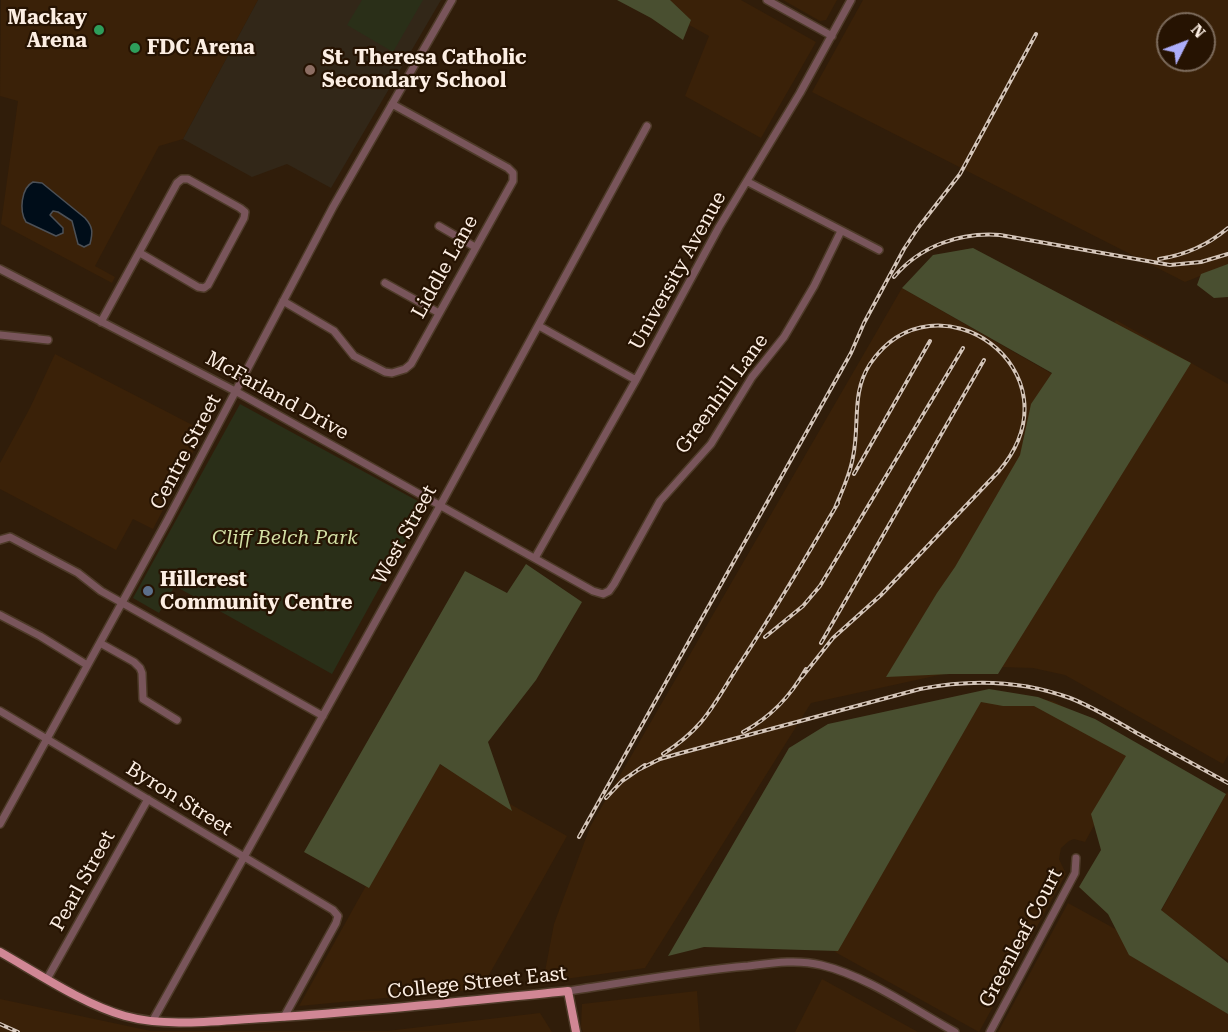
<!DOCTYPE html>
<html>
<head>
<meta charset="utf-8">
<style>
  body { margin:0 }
  #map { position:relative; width:1228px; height:1032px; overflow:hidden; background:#301d0a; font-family:"Roboto Serif",serif }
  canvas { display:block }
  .north { position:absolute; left:1156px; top:12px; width:60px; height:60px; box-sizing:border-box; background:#261302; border:2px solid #7c6b5c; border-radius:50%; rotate:48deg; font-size:16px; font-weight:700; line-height:24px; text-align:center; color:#fceee3 }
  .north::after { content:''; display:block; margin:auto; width:21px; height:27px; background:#adaefb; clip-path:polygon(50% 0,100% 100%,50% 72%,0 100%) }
</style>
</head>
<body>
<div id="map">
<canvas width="1228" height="1032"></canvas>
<div class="north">N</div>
</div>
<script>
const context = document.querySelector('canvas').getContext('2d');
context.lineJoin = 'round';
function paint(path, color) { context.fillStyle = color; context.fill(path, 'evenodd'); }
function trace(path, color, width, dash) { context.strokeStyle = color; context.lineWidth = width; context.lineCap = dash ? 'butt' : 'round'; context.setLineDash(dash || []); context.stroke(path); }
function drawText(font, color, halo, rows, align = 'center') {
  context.font = font + ' "Roboto Serif",serif'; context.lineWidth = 4.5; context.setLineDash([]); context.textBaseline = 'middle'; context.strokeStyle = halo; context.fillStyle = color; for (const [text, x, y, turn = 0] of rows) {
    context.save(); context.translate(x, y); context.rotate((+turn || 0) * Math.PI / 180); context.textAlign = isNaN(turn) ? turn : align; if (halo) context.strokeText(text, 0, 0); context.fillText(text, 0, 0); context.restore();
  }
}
const built = new Path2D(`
  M1 0H258L183 139 159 146 95 266 115 277 112 283 1 224 18 101 0 96Z
  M659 0H741L816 42 761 138 685 96 709 36 655 6Z
  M783 0H837L826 20 820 21Z
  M863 0H1228V265L1185 282 812 92ZM1168 24H1204V60H1168Z
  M902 288 1075 387 1116 320 1228 384V755L1223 764 1065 675 1033 668 998 667 962 670 811 703 645 968 543 982 554 924 590 827Z
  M55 354 204 431 153 529 133 519 116 550 0 489V463L30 408Z
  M1027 697 1053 701 1137 746 1085 842 1074 839 1069 841 1061 848 1059 859 1066 874 979 1032 835 952 975 700Z
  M435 762 567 836 481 989 299 1006Z
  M1227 792 1228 793V960L1156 920Z
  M1068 903 1228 991V1032H998Z
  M822 979 918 1032H795Z
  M697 991 700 1032H583L581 1027 582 1004Z
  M0 999 151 1031H387L540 1013 552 1032H0Z`);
const education = new Path2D(`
  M258 0H441L331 188 287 164 252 177 183 139Z`);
const green = new Path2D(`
  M362 0H423L393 52 347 25Z
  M240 404 425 505 332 674 175 586 159 613 133 598Z`);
const forest = new Path2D(`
  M617 0H670L691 20 683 40 651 18Z
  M973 248 1191 363 998 674H950L886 677 937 593 955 567 1020 455 1031 404 1052 373 902 288 933 255Z
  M1228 264V297L1214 298 1197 285 1201 274Z
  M526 564 582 602 536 680 488 742 512 811 440 764 369 888 304 852 465 571 507 593Z
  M989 689 1038 697 1095 719 1226 794 1161 910 1228 963V1014L1129 955 1108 914 1079 887 1101 850 1091 814 1126 756 1034 706H1003L981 702 838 951 704 947 668 956 789 748 828 724Z`);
const water = new Path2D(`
  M33 182 42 183 85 218C93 227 93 232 90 244L84 247 78 244 72 221 58 212 53 211 50 215 63 228V233L56 236 26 222C19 211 21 188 33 182Z`);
const minor = new Path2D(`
  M767 0 832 36
  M748 182 879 250
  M439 226 475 247
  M0 269 237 392 593 591 603 594 609 591 614 584 660 501 711 444 752 377 784 337 814 286 841 231
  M385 283 439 313
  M283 301 334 331 354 356 385 372 392 373 405 369 411 364 513 181V173L508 168 392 104
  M101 322 177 183 182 179H188L240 208 245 212 244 218 208 285 204 288 198 287 140 253
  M539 326 636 380
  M0 335 48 340
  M0 540 10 537 78 573 101 591 323 716
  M535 558 636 380 719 227 800 93 851 0
  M0 615 40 636 87 665
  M100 643 134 662 140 668 142 673 143 699 177 720
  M0 711 333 910 338 916 336 923 284 1017
  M0 824 167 521 333 207 452 0
  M47 979 148 799
  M568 991C628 982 688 971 748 966 772 963 797 959 821 965 867 976 913 1009 955 1032
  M153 1020 441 504 647 126
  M990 1032 1075 873 1076 858`);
const major = new Path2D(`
  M0 952C37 973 85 1005 125 1016 168 1028 221 1020 265 1018 367 1012 467 1001 568 991L576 1032`);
const rail = new Path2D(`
  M1159 259C1186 255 1208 245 1228 228
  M894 277C920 246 960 232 1000 235L1170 265 1201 262 1228 254
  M854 474 930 341
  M765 637 803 606 820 586 963 348
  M821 643 984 360
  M802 677 833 638 881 595 999 471C1084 370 935 268 870 364 851 393 860 424 853 457 850 475 842 491 835 508
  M743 732C771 717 790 697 806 669
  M663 754C704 728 712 707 737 668 773 614 805 559 838 503
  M638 770 660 759 681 753 920 689C970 679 1021 680 1070 698 1093 707 1114 720 1135 732 1166 749 1197 766 1228 783
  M606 798 622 781 645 765
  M579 837 851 353 864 323 904 249 918 228 960 174 1036 34
  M0 1024 18 1032`);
const markers = [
  [99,30,6,"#2e9e5b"],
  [135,48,6,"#2e9e5b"],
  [310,70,6,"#8d6e63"],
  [148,591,6,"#5c6f8a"]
];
const poiNames = [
  ["Mackay",87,18,"right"],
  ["Arena",87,41,"right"],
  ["FDC Arena",147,48],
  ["St. Theresa Catholic",322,58],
  ["Secondary School",322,81],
  ["Hillcrest",160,580],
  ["Community Centre",160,603]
];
const streetNames = [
  ["Liddle Lane",445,267,-61],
  ["University Avenue",678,271,-61],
  ["Greenhill Lane",722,394,-54],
  ["McFarland Drive",277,396,29],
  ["Centre Street",186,452,-62],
  ["West Street",405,535,-61],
  ["Byron Street",179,799,32],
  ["Pearl Street",83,881,-61],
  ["Greenleaf Court",1021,938,-62],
  ["College Street East",477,983,-6]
];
const parkNames = [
  ["Cliff Belch Park",285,538]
];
paint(built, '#3a2108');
paint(education, '#322718');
paint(green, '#2a2f18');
paint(forest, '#494f30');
paint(water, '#000d19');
trace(water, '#4c5056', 1.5);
trace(minor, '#4d3a28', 10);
trace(major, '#4d3a28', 11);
trace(minor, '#79555b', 7);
trace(major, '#d18795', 8);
trace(rail, '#d4c5b9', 4);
trace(rail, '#261302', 1.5, [4.5]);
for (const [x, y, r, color] of markers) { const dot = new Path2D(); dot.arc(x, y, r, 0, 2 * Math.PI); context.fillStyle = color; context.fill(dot); trace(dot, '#261302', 2); }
drawText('bold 20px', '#fceee3', '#261302', poiNames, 'left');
drawText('20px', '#fceee3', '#261302', streetNames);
drawText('italic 20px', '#d2dfa4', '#261302', parkNames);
</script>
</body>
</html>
